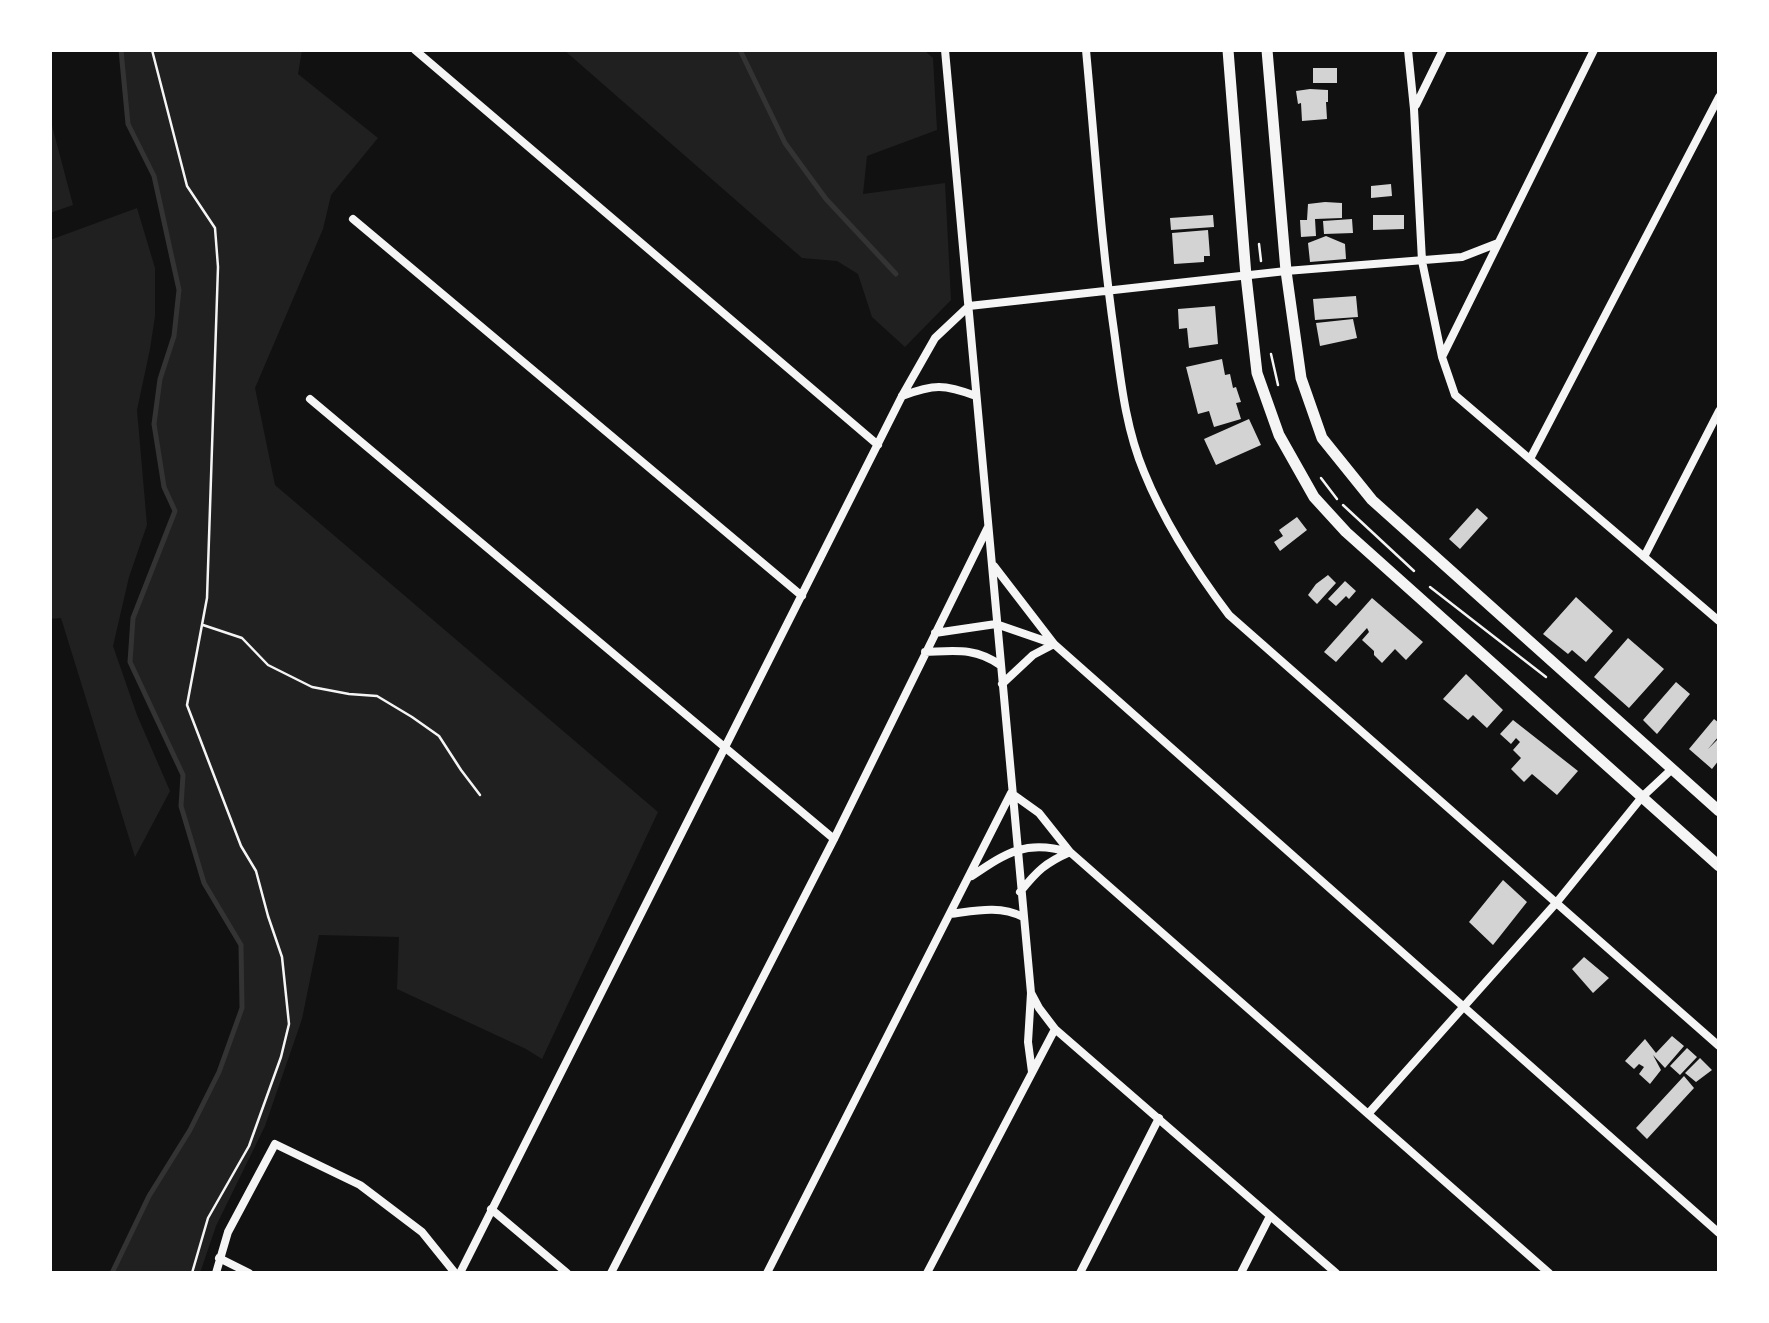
<!DOCTYPE html>
<html>
<head>
<meta charset="utf-8">
<style>
  body { margin:0 }
  #map { position:relative; width:1769px; height:1323px; overflow:hidden; background:#111; font-family:"PT Sans Narrow",sans-serif }
  canvas { display:block }
  .frame { position:absolute; inset:0; border:52px solid #fff; pointer-events:none }
</style>
</head>
<body>
<div id="map">
<canvas width="1769" height="1323"></canvas>
<div class="frame"></div>
</div>
<script>
const context = document.querySelector('canvas').getContext('2d');
context.lineJoin = 'round';
function paint(path, color) { context.fillStyle = color; context.fill(path, 'evenodd'); }
function trace(path, color, width, dash) { context.strokeStyle = color; context.lineWidth = width; context.lineCap = dash ? 'butt' : 'round'; context.setLineDash(dash || []); context.stroke(path); }
const green = new Path2D(`
  M121 50H302L298 74 378 138 331 195 323 229 255 388 275 485 658 812 542 1059 526 1049 397 989 399 937 319 935 302 1019 265 1126 216 1226 200 1273H112L149 1196 190 1130 219 1072 242 1008 240 945 204 883 181 806 183 775 130 662 133 618 175 511 164 487 154 424 160 379 174 336 179 290 154 176 128 124Z
  M564 50H924L933 58 937 130 867 156 863 194 945 183 951 300 905 347 872 317 858 274 837 261 802 258Z
  M50 118 73 205 50 213Z
  M137 208 155 268V316L150 349 137 410 147 525 129 577 113 646 137 715 170 791 135 857 61 618 50 619V240Z`);
const stream = new Path2D(`
  M740 50 785 143 826 199 896 274
  M112 1273 149 1196 190 1130 219 1072 242 1008 241 945 204 883 181 806 183 775 130 662 133 618 175 511 164 487 154 424 160 379 174 336 179 290 154 176 128 124 121 50`);
const building = new Path2D(`
  M1313 68H1337V83H1313Z
  M1310 89 1328 90V102H1326L1327 119 1302 121 1301 103 1298 104 1296 91Z
  M1391 184 1392 196 1371 198V186Z
  M1325 202 1342 203V218L1315 219 1316 236 1301 237 1300 220H1307L1308 204Z
  M1213 215 1214 227 1171 230 1170 218Z
  M1373 215H1404V229L1373 230Z
  M1352 219 1353 233 1324 234 1323 221Z
  M1208 230 1210 256H1204V262L1174 264 1172 233Z
  M1326 236 1345 244 1346 259 1310 262 1308 243Z
  M1356 296 1358 317 1315 320 1313 299Z
  M1215 306 1218 344 1189 348 1187 328 1179 329 1178 309Z
  M1353 319 1357 338 1320 346 1316 323Z
  M1222 359 1225 375 1230 374 1233 388 1236 387 1241 402 1236 403 1241 419 1214 427 1209 411 1198 414 1186 367Z
  M1249 419 1261 445 1216 465 1204 439Z
  M1477 508 1488 518 1460 549 1449 539Z
  M1297 517 1307 530 1280 551 1274 542 1283 536 1279 530Z
  M1328 575 1336 583 1317 604 1308 595 1316 584Z
  M1345 581 1356 591 1349 599 1346 596 1336 606 1328 599Z
  M1576 597 1613 631 1586 662 1572 650 1568 654 1543 634Z
  M1372 598 1423 642 1406 660 1395 649 1382 663 1374 655V651L1362 640 1369 632 1367 628 1336 662 1324 652Z
  M1628 638 1664 669 1629 708 1594 677Z
  M1466 674 1503 710 1487 728 1473 715 1468 720 1443 699Z
  M1676 682 1690 694 1657 734 1643 720Z
  M1714 719 1719 723V736L1708 749 1719 738V760L1712 769 1689 749Z
  M1513 720 1578 771 1557 795 1532 774 1524 782 1511 769 1521 758 1513 750 1520 742 1516 738 1511 744 1500 734Z
  M1503 880 1527 902 1493 945 1469 922Z
  M1584 957 1609 978 1593 993 1572 969Z
  M1672 1036 1684 1046 1665 1068 1653 1055 1661 1070 1650 1084 1639 1074 1644 1067 1639 1064 1634 1069 1625 1061 1645 1039 1656 1053Z
  M1687 1048 1697 1057 1680 1075 1670 1066Z
  M1700 1058 1712 1070 1696 1082 1685 1073Z
  M1684 1076 1694 1088 1647 1139 1636 1128Z`);
const path = new Path2D(`
  M152 50 187 186 215 228 218 267 207 598 187 705 241 846 256 871 268 916 282 957 289 1024 281 1057 249 1146 208 1218 192 1273
  M1259 244 1261 261
  M1271 354 1278 385
  M1321 478 1337 499
  M1343 505 1414 571
  M1430 587 1546 677
  M203 625 242 638 268 665 312 687 349 694 377 696 412 717 439 736 461 770 480 795`);
const minor = new Path2D(`
  M415 50 878 445
  M945 50 1031 993 1039 1008 1055 1029 1336 1273
  M1086 50C1095 146 1101 243 1115 338 1121 383 1126 429 1144 472 1165 524 1195 570 1229 615L1719 1046
  M1408 50 1414 109 1422 261 1442 357 1455 395 1719 621
  M1416 105 1443 50
  M353 219 802 596
  M1443 355 1594 50
  M902 396C934 384 944 384 976 396
  M310 399 834 839
  M1530 459 1719 97
  M1644 557 1719 411
  M994 566 1054 644 1033 655 1002 684
  M935 633 996 624 1054 644 1719 1233
  M925 652C954 651 975 647 1000 665
  M972 876C1006 853 1026 839 1069 852
  M1020 892C1037 871 1045 863 1070 852
  M950 914C975 911 999 905 1023 917
  M1031 993 1028 1042 1032 1072
  M1368 1114 1557 902 1642 797 1672 769
  M491 1209 567 1273
  M219 1258 249 1273
  M216 1273 228 1232 275 1144 360 1185 422 1232 455 1273
  M460 1273 902 396 935 338 969 306 1286 271 1462 257 1498 243
  M611 1273 834 839 988 527
  M767 1273 1011 793 1039 813 1070 852 1549 1273
  M927 1273 1055 1029
  M1080 1273 1159 1118
  M1241 1273 1270 1216`);
const secondary = new Path2D(`
  M1228 50 1246 276 1257 373 1279 435 1314 497 1346 532 1719 866
  M1267 50 1286 271 1301 378 1322 438 1372 500 1719 811`);
paint(green, '#202020');
trace(stream, '#333', 5);
paint(building, '#d3d3d3');
trace(path, '#f5f5f5', 2.5);
trace(minor, '#f5f5f5', 8);
trace(secondary, '#f5f5f5', 11);
</script>
</body>
</html>
